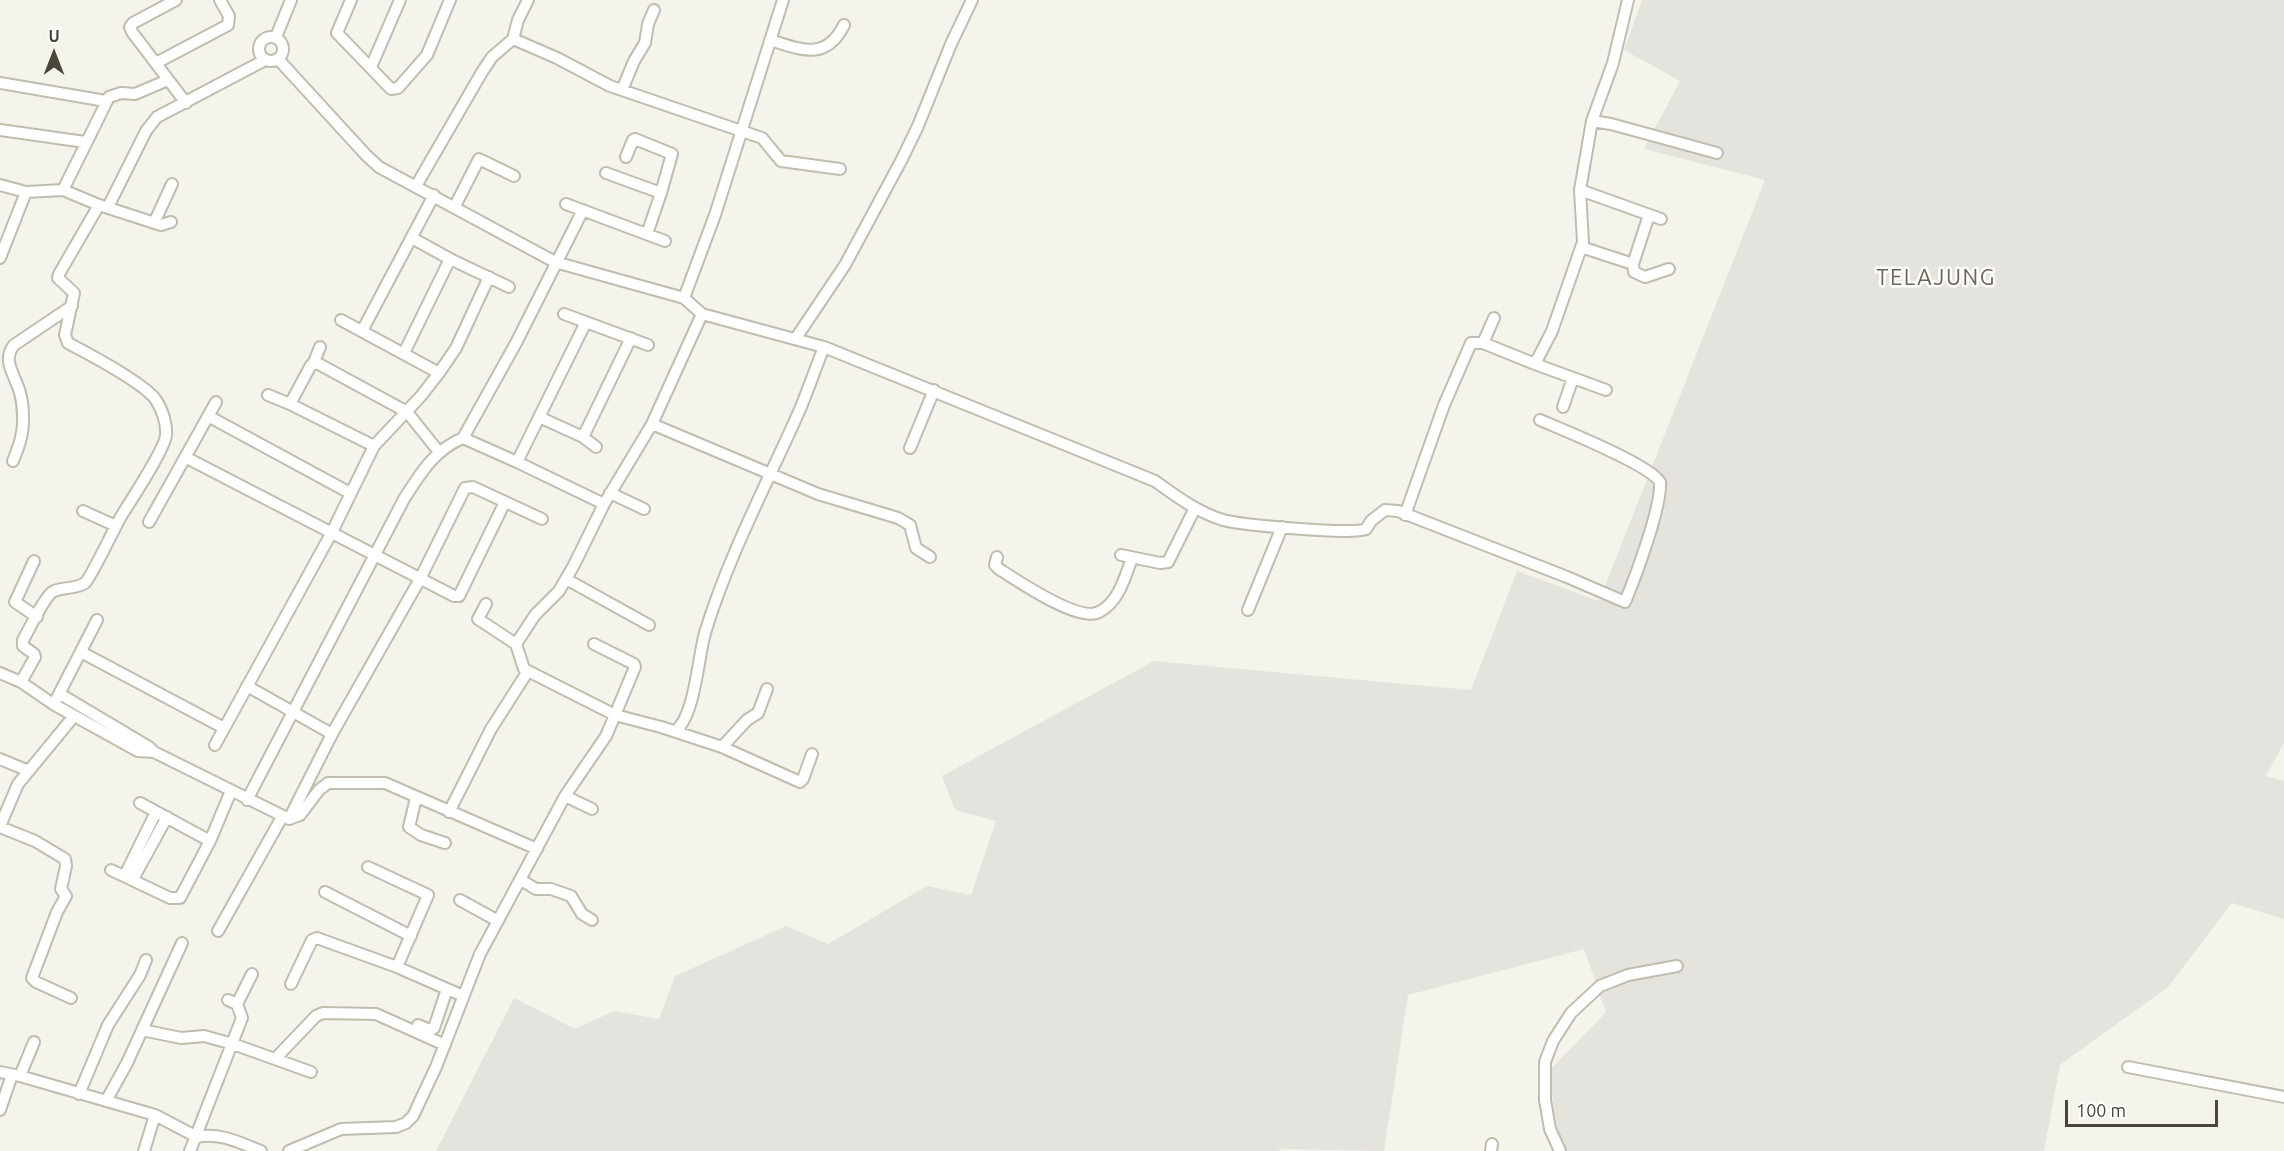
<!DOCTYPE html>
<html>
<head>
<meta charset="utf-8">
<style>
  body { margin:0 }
  #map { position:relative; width:2284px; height:1151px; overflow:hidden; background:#f5f4ec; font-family:Ubuntu,sans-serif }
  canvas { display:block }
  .north { position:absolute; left:24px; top:24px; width:60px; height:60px; -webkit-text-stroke:4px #fff; paint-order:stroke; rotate:0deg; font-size:16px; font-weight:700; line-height:24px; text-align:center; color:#49463a }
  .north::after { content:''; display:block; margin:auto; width:21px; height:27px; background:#49463a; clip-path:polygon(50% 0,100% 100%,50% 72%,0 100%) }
  .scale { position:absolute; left:2065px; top:1100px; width:153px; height:27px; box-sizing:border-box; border:3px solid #49463a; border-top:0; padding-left:8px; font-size:18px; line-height:21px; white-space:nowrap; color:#49463a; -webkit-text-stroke:4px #fff; paint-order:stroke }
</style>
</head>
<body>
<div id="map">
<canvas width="2284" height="1151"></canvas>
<div class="north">U</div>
<div class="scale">100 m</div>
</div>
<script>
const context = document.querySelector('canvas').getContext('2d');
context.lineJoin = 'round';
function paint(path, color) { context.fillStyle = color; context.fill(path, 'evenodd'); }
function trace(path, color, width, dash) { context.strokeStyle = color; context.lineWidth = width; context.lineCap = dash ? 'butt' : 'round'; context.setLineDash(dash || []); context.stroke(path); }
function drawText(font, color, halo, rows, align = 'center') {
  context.font = font + ' Ubuntu,sans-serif'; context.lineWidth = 5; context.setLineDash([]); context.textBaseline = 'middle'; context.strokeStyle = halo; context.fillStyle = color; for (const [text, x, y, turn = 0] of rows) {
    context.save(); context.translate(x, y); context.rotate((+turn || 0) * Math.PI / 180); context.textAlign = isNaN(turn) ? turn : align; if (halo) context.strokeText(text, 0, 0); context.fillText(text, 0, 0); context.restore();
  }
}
const industrial = new Path2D(`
  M1642 0H2284V743L2266 776 2284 781V919L2232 903 2168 987 2060 1065 2044 1151H1561L1548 1072 1606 1012 1584 949 1408 995 1384 1151 1281 1149 1277 1151H436L514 998 575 1029 614 1011 659 1019 675 976 786 926 828 944 927 886 971 895 996 821 955 810 942 776 1154 661 1471 690 1517 571 1599 601 1765 180 1644 149 1680 81 1624 50Z`);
const minor = new Path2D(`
  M176 0 133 23 130 27 132 32 186 103
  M351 0 337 33 391 89 398 88 427 55 450 0
  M259 49a12 12 0 1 1 24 0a12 12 0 1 1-24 0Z
  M276 37 291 0
  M513 39 557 58 610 86 762 138 781 161 840 169
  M770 40C802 50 826 61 844 25
  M278 59 366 155 379 167 555 262 684 298 702 314 824 347 1155 481C1176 496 1197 512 1223 520 1241 525 1352 535 1366 529L1371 521 1385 510 1398 511 1567 577 1625 602C1635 578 1662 506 1660 482 1649 464 1563 430 1540 420
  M156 63 228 25 229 16 220 0
  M371 67 400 0
  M0 83 106 101
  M622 90 634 61 645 43 648 24 654 10
  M1592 121 1611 124 1717 153
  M0 130 85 142
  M626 157 633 140 635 139 672 154 661 193 647 234
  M606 173 661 193
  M0 185 26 192 63 190 99 205 161 225 171 222
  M416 186 482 72 492 57 513 39 518 20 528 0
  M63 190 109 97 121 93 135 94 168 80
  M1580 190 1661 219
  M566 204 665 241
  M455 206 479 159 514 176
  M108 207 146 131 157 117 265 60
  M1649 215 1633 264 1634 272 1645 277 1669 269
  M154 223 172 184
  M412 238 450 259 509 287
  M1581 247 1633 264
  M0 258 26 192
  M684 298 715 215 783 0
  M564 314 648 345
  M362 331 434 195
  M796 338 845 265 901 161 918 126 951 44 972 0
  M1483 343 1494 318
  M404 353 450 259
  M314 362 320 347
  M1535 364 1606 390
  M439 373 456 348 489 277
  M268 395 290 404 374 446
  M290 404 311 365 317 363 407 412 439 452
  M1563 407 1573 378
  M208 416 350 493
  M539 417 583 437 596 447
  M652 424 818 494 898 518 910 525 916 548 930 557
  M583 437 631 338
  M463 438 517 462 604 504
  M910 448 934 390
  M185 457 454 596H459L461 592 505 502
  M13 461C19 446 24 433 23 416 23 409 22 400 20 393 16 376 1 361 14 345L72 306
  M517 462 586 322
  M610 493 644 509
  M83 511 116 526
  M1405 515 1444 405 1471 343H1483L1535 364 1552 331 1583 242 1580 190 1592 121 1613 63 1628 0
  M149 522 216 402
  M1121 555 1160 563 1168 562 1195 508
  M997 557 995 565 999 569C1018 581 1079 623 1099 612 1119 602 1125 577 1132 558
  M34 561 15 602 37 617
  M566 579 649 625
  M486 604 478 619 516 644
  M1248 610 1282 527
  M594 644 634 664 635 667 615 715 661 727 722 747 800 782 803 779 812 754
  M81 652 224 728
  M0 673 21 682 53 704 138 751 154 752
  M21 682 35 657 34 654 23 646V640C29 630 45 595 54 591 64 587 76 589 85 583 91 578 115 526 122 515 131 500 165 449 166 435 167 424 162 409 156 400 144 383 89 354 68 343L65 335 74 293 58 278 59 274 99 205
  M247 686 332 734
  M60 694 149 747 154 752 289 819
  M56 700 97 620
  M675 731C695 717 698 657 705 633 729 554 768 482 801 407 809 387 816 367 824 347
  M215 745 332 532 374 446 421 396 439 373 341 320
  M722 747 747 720 758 713 767 689
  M0 759 29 771
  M565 796 592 809
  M416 798 409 827 421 835 445 843
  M247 800 404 499C420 474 434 450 463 438L516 343 583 210
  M140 803 210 841
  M449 812 491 729 528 671
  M289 819 332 734 420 579 465 488 473 487 542 519
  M289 819 300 815 319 790 328 783H385L537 849
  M0 826 18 784 74 716
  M0 827 35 841 65 859 66 866 61 889 66 896 57 912 32 978 36 982 71 998
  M368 867 428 895 397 967
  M111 870 170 898H180L210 841 231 791
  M125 875 156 812
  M133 879 167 817
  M521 880 536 889H551L571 896 582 914 592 920
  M325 892 411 936
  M460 900 498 921
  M218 931 282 817
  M291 984 312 940 317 938 397 967 463 996
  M237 1004 252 974
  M418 1025 430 1030 434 1028 447 989
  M142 1030 181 1038 204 1036 233 1044 311 1072
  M275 1059 316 1016 323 1013 376 1014 445 1045
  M2128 1067 2284 1097
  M0 1072 20 1076 155 1115 197 1137C220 1132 240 1143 261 1151
  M20 1076 34 1042
  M79 1094 108 1025 140 975 146 960
  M106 1101 127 1063 182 943
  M0 1110 12 1075
  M144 1151 155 1115
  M190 1151 242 1018 237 1004 228 1000
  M289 1151 341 1129 396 1127 406 1123 413 1116 436 1067 480 954 565 796 606 736 615 715 524 669 516 644 535 615 559 591 574 565 604 504 652 424 702 314
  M1491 1151 1492 1144
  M1560 1151 1550 1129 1545 1100V1062L1553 1041 1571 1013 1600 986 1628 975 1677 966`);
const quarterNames = [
  ["TELAJUNG",1936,278]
];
paint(industrial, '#e5e3dd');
trace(minor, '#c0bdaf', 14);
trace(minor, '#fff', 10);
context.letterSpacing = '1.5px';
drawText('22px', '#6c6551', '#fff', quarterNames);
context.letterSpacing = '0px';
</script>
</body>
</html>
